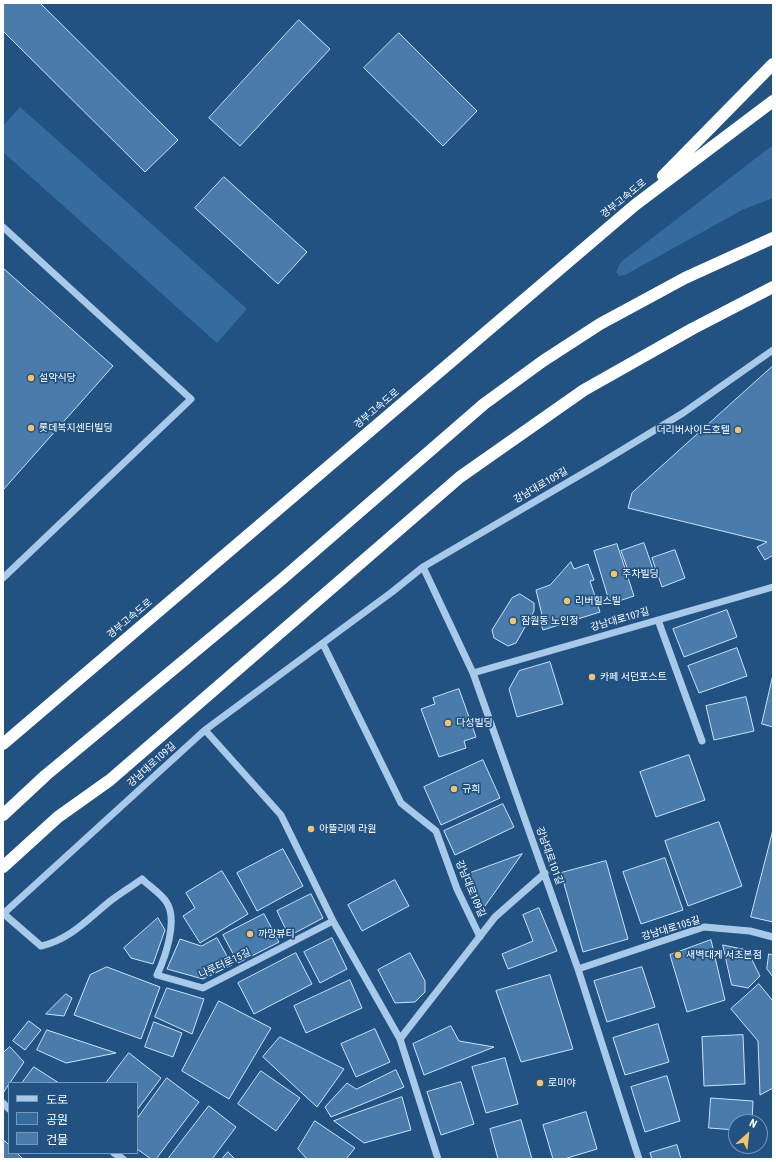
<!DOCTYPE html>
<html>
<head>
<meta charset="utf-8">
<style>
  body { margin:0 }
  #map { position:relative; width:776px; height:1162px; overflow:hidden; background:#215282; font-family:"Roboto Condensed","Noto Sans KR",sans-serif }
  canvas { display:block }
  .frame { position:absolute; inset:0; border:4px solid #fff; pointer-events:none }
  .legend { position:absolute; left:8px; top:1082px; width:130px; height:72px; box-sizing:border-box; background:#215282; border:1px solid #7a97b4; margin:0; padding:5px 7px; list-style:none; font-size:12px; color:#fff }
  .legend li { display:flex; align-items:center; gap:8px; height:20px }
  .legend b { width:20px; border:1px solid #7a97b4 }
  .north { position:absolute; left:728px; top:1114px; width:40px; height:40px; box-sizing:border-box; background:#215282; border:1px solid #7a97b4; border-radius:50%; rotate:27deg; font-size:11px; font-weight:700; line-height:16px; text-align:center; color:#fff }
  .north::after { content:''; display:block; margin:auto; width:14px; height:18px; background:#f4c36a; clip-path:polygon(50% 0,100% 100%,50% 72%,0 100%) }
</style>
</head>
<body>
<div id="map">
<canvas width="776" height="1162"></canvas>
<div class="frame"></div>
<ul class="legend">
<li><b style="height:5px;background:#a8c9e8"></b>도로</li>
<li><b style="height:11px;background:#356ca0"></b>공원</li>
<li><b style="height:11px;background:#4a7cab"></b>건물</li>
</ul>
<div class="north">N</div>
</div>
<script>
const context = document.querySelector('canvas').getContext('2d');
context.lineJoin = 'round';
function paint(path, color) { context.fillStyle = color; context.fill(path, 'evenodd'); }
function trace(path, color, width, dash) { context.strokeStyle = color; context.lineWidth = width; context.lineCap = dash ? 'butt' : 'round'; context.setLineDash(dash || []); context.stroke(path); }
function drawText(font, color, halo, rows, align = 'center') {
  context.font = font + ' "Roboto Condensed","Noto Sans KR",sans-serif'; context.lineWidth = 3.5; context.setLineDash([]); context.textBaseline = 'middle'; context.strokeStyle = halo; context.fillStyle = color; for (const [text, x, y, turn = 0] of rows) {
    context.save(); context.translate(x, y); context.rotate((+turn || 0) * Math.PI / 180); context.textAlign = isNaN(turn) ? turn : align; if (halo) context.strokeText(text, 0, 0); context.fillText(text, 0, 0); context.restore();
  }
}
const green = new Path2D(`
  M20 107 247 309 217 343 3 152V126Z
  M773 145V198L742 210 625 275 619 276 616 272 621 262Z`);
const building = new Path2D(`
  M3 3H40L178 140 145 172 3 31Z
  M299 20 330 49 240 146 209 118Z
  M399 33 477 111 443 146 364 68Z
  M224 177 307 252 278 284 195 208Z
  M3 268 113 366 3 490Z
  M773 366V555L765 560 757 547 767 542 628 508 632 493Z
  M644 543 653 569 630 576 621 551Z
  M617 544 634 596 610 604 594 551Z
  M675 550 685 578 662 587 652 558Z
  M571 562 574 569 588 564 594 580 590 581 600 612 543 630 538 616 542 615 536 590 550 585Z
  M520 594 534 603V611L516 643 508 646 494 638 492 630 512 598Z
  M727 610 737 637 684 657 673 629Z
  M737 648 747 676 699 693 688 666Z
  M550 662 563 704 517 717 509 689 519 671Z
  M773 675V727L762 724Z
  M459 689 476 737 464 741 466 748 439 757 421 709 435 704 433 698Z
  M746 697 754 731 714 740 706 706Z
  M689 755 705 800 656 817 640 772Z
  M483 760 500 798 441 825 424 787Z
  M503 804 514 827 455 855 444 831Z
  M719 822 742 886 688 906 665 841Z
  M773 830V922L751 917Z
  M283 849 303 886 257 911 237 873Z
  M522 854 480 913 465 875Z
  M665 858 683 910 641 924 623 872Z
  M606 861 628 939 583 952 561 873Z
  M222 871 248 914 200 943 183 916 195 908 186 893Z
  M395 880 409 906 362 931 348 905Z
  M311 894 323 918 289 936 277 911Z
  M539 908 557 951 508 969 502 954 533 941 523 915Z
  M264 914 279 942 238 963 223 935Z
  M158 918 165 930 153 964 131 958 124 948Z
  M217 938 232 965 203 979 167 969 180 939 201 946Z
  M332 938 347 969 320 983 304 952Z
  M711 940 725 1000 687 1012 670 955Z
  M723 945 747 950 760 976 748 988 732 985Z
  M296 953 312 984 254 1014 238 983Z
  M410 953 425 981V992L415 1002 395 1003 378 970Z
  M769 954 773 955V977L767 969Z
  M107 967 160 987 141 1039 74 1015 90 975Z
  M642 967 655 1007 607 1022 594 981Z
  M550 975 573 1049 521 1062 496 991Z
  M350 980 362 1008 306 1033 294 1006Z
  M759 984 773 1001V1088L760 1095 758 1041 731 1009Z
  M167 988 204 999 192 1034 155 1017Z
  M66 994 72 998 64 1016 46 1014Z
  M219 1001 271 1028 229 1099 182 1071Z
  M29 1021 41 1030 25 1050 13 1041Z
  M154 1022 182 1033 173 1057 145 1047Z
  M658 1024 669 1062 625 1075 613 1038Z
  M451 1026 459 1041 494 1047 424 1075 413 1044Z
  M375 1029 390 1062 356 1077 341 1044Z
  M47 1030 116 1053 66 1063 37 1050Z
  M743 1035 745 1084 704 1086 702 1037Z
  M280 1037 344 1069 317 1107 263 1057Z
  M10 1047 24 1062 3 1093V1053Z
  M129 1053 161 1078 137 1110V1083H106Z
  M505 1058 518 1104 486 1113 472 1067Z
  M34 1067 59 1083H22Z
  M396 1070 404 1087 331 1117 325 1107 347 1083 356 1089Z
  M261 1071 300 1098 276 1131 238 1104Z
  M667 1076 680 1121 645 1132 631 1087Z
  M167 1078 199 1102 156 1159H151L137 1149V1119Z
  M461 1082 474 1124 441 1135 427 1092Z
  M402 1097 411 1130 364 1143 334 1121Z
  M711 1098 753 1101 752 1122H736V1130L709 1128Z
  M209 1106 236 1127 212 1159H168Z
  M586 1112 597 1149 564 1159H553L543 1125Z
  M521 1120 532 1159H498L490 1129Z
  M315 1121 355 1148 346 1159H307L298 1149Z
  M5 1141 9 1145V1153H17L23 1159H3V1144Z
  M677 1145 681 1159H652L650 1153Z
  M228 1152 235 1159H222Z`);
const minor = new Path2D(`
  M3 227 191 399 3 578
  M423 567 473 673 578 969 639 1159
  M658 620 702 741
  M323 644 401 803 436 831 457 889 480 937
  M473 673 773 587
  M205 730 281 815 333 921 400 1039 438 1159
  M3 914 205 730 392 592 423 567 599 464 683 413 773 350
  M4 914 41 946C69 940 88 919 109 902 119 894 131 887 142 879 149 886 162 894 167 903 178 921 165 958 157 975L203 988 333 921
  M578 969 704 927 750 931 773 937
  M400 1039 495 917 545 873
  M3 1103 9 1109
  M114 1153 123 1159`);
const highway = new Path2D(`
  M663 176 773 64
  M3 744 635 205 773 101
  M3 815 46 775 281 580 484 404 543 361 600 324 685 278 773 238
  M3 867 58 817 110 780 460 477 584 390 692 329 773 287`);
const markers = [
  [31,378,4,"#f4c36a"],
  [31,428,4,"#f4c36a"],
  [738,430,4,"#f4c36a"],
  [614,574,4,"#f4c36a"],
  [567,601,4,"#f4c36a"],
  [513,621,4,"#f4c36a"],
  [592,677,4,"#f4c36a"],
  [448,723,4,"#f4c36a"],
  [454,789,4,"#f4c36a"],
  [311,829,4,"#f4c36a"],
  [250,934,4,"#f4c36a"],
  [678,955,4,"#f4c36a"],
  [540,1083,4,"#f4c36a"]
];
const streetNames = [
  ["경부고속도로",624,199,-39],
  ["경부고속도로",377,409,-40],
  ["강남대로109길",541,486,-30],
  ["경부고속도로",130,619,-40],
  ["강남대로107길",620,620,-16],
  ["강남대로109길",152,765,-42],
  ["강남대로101길",549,856,70],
  ["강남대로109길",470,889,67],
  ["강남대로105길",671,929,-17],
  ["나루터로15길",225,964,-25]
];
const poiNames = [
  ["설악식당",39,378],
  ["롯데복지센터빌딩",39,428],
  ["더리버사이드호텔",730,430,"right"],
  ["주차빌딩",622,574],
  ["리버힐스빌",575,601],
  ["잠원동 노인정",521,621],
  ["카페 서던포스트",600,677],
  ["다성빌딩",456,723],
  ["규희",462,789],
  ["아뜰리에 라원",319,829],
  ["까망뷰티",258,934],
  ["새벽대게 서초본점",686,955],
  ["로미야",548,1083]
];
paint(green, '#356ca0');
paint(building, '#4a7cab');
trace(building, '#cce2f6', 1);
trace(minor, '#a8c9e8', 7);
trace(highway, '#fff', 12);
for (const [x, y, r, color] of markers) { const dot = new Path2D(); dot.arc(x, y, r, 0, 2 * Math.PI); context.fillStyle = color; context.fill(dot); trace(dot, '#215282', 1.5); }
drawText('10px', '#fff', '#215282', streetNames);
drawText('10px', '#fff', '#215282', poiNames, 'left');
</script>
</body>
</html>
